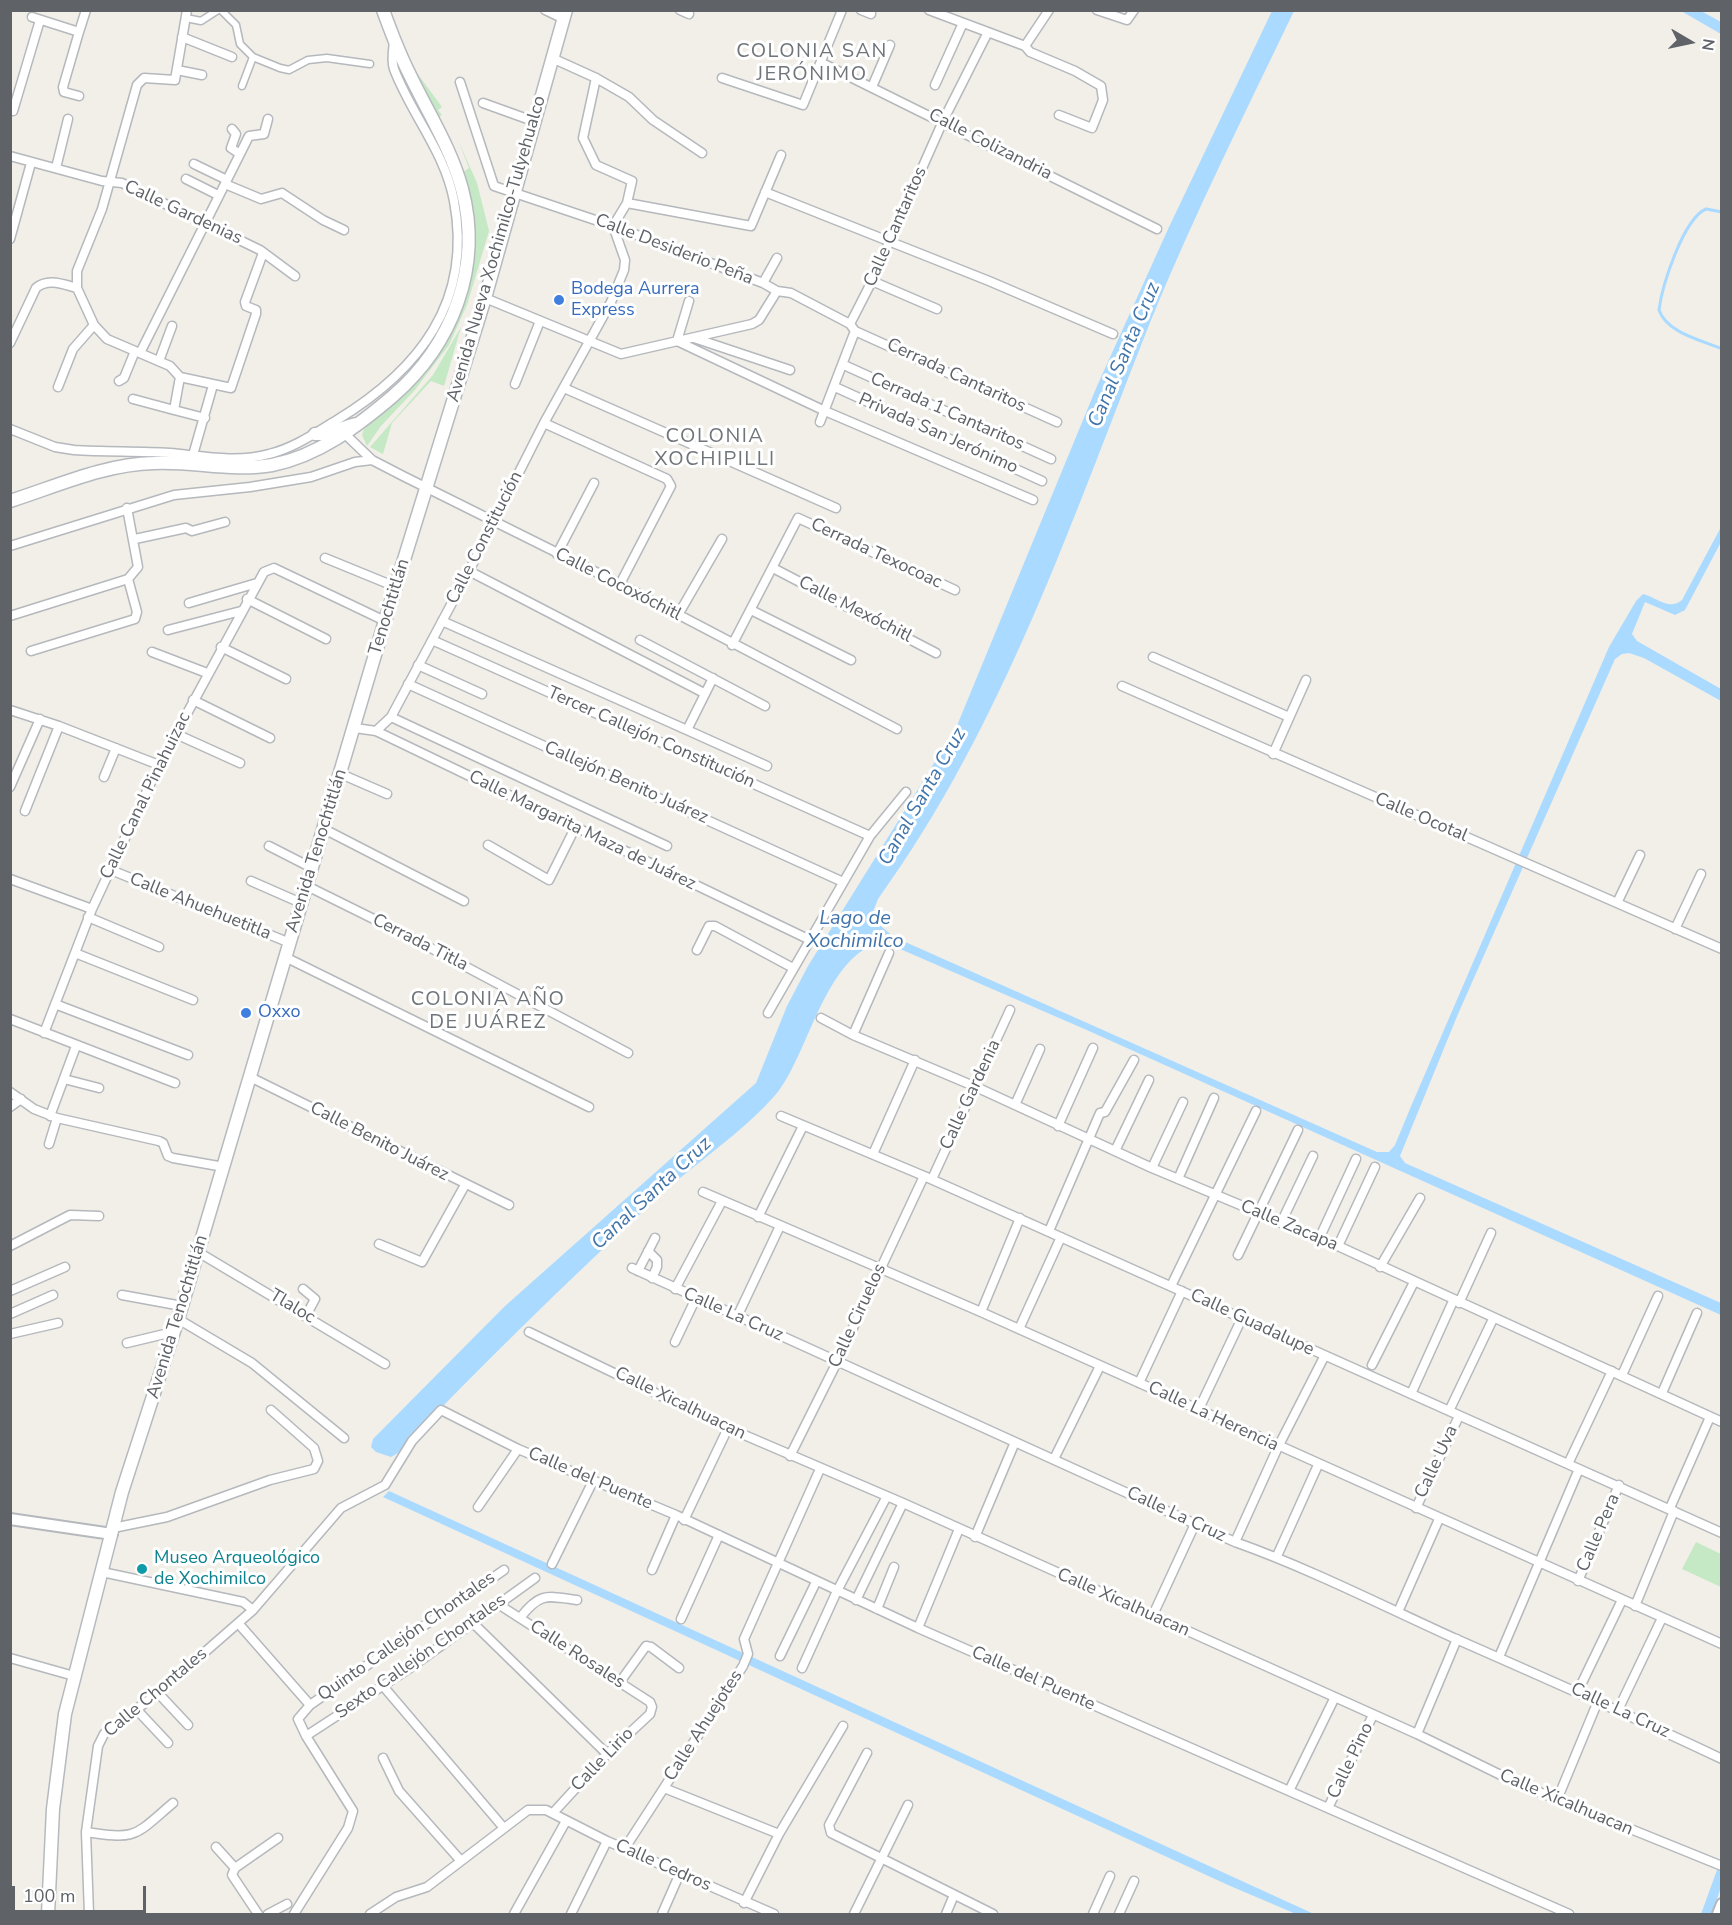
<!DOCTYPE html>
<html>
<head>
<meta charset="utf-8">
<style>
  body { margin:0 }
  #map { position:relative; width:1732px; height:1925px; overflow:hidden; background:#f1efe8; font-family:"Nunito Sans",sans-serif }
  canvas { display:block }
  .frame { position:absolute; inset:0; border:12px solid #5f6368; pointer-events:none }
  .north { position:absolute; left:1660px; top:12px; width:60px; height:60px; -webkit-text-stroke:4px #fff; paint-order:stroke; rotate:99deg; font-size:16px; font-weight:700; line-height:24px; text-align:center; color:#5f6368 }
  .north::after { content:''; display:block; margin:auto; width:21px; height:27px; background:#5f6368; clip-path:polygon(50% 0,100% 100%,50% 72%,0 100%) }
  .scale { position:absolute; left:12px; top:1886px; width:134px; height:27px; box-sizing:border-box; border:3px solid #5f6368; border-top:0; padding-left:8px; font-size:18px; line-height:21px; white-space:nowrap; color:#5f6368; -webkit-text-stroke:4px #fff; paint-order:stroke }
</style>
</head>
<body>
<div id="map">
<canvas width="1732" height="1925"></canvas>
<div class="frame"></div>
<div class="north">N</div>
<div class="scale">100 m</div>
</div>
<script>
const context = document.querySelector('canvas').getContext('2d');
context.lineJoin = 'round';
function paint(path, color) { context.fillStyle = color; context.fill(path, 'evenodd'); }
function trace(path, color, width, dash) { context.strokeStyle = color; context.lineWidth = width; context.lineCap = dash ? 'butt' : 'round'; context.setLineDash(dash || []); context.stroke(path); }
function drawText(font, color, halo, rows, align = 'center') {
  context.font = font + ' "Nunito Sans",sans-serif'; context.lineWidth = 6; context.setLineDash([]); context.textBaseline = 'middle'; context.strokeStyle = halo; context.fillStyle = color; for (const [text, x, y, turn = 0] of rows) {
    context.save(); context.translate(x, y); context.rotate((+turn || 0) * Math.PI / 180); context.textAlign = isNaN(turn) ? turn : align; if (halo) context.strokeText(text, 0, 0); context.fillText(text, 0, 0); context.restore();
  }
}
const green = new Path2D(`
  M417 73 442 107 438 110 442 115 439 117Z
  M458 140 477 183 489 231 467 305 449 345 414 391 381 426 367 446 362 435 364 429 405 395 426 373 445 344 464 304 468 285 470 199 463 172 469 168Z
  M461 327 444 386 431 381 392 423 383 454 370 447 433 375Z
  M1696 1542 1721 1554V1587L1682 1569Z`);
const water = new Path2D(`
  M1272 11H1294C1245 113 1194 215 1151 320 1072 519 1004 725 878 899L872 914 876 922 894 937 1377 1152H1389L1395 1145 1412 1104 1609 647 1636 601 1643 594C1658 598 1669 611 1682 600L1721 527V542L1685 610 1675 615 1645 602 1632 634 1637 641 1721 689V701L1644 658 1629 653 1622 654 1615 659 1458 1014 1400 1156 1405 1163 1721 1303V1315L1089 1031 884 942C826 951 809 1054 777 1093 742 1134 693 1164 654 1201 566 1283 480 1366 398 1453L391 1457 376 1452 371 1447 373 1439 505 1306 756 1083 787 1006 808 966 956 728 1097 386 1169 227Z
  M1681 11H1701L1721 22V34Z
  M389 1491 1314 1914H1296L1228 1885 383 1497Z
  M1721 1859V1887L1712 1914H1701Z`);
const stream = new Path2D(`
  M1722 212 1706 209C1683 219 1662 286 1659 310 1667 333 1701 340 1722 349`);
const pedestrian = new Path2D(`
  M221 10 236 25 240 44 253 57 280 68 289 70 308 60 327 58 370 64
  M186 18 201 21 218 10
  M242 86 253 57`);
const minor = new Path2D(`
  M187 10 175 80 144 78 137 85 102 209 77 271V288L94 325 107 339 170 366 180 377 231 388 256 314V310L246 306 245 302 263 253
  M545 10 564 19
  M680 10 689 14
  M861 10 871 14
  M929 10 1025 46 1030 52 1075 71 1101 86 1103 100 1092 128 1059 115
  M1097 10 1127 20 1134 10
  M32 17 79 32 86 10
  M182 37 232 57
  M1025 46 1049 10
  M552 58 596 78 629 97 653 120 702 153
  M822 63 1157 229
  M177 70 202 75
  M722 78 803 105 842 10
  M460 82 494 186 613 226 763 283 777 291 791 293 850 324
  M935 85 963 23
  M872 87 890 45
  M79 96 64 92 63 87 79 32
  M483 103 533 121
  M13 111 40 20
  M240 154 249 136 264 134 268 119
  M10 156 102 181 122 183 260 250 295 276
  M194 164 227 180
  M56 168 68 119
  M186 179 218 195
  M225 184 261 199 282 193 323 220 344 230
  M765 192 989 281 1113 334
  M627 203 751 226 781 155
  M10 239 31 163
  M872 281 937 309
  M763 283 777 258
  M485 298 621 354 752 324 759 320 777 291
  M689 301 677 341 825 411 1033 500
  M855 331 1057 422
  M694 338 790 370
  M10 343 36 288C48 278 62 284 77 288
  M140 353 240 154 231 148 236 134 232 129
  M159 361 172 326
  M844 365 1051 459
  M180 377 174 410 205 418
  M119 381 124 378 135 351
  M515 384 540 321
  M58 387 73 349 94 325
  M835 387 1042 481
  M564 388 836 508
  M133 399 174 410
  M820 422 855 331 850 324 872 281 943 121 987 34
  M544 423 667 479 671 486 620 584
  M10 429 55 447 74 450C106 452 138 451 170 453 202 456 237 463 269 454 294 448 315 433 337 420 419 370 473 302 454 201 445 152 411 114 394 69 391 60 393 51 394 42
  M345 434 372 460 403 476 620 584 897 729
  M193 455 213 385
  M135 539 186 528 192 531 225 522
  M10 546 174 495 250 487 311 477 355 462 372 460
  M557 554 594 483
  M325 558 396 587
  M773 568 936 653
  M469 571 704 693
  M247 599 326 639
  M189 603 257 583
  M751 610 851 660
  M678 615 722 539
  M10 616 128 579 138 567 127 508
  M442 621 687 730
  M168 630 241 611
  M432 640 870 836
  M640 640 765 706
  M732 645 798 518 955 590
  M221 647 286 679
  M31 651 135 619 137 612 128 579
  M152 652 207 673
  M1153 657 1289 717
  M418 665 482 694
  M713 678 687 730 767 766
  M408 684 843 882
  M1122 686 1722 949
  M193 700 270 738
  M10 710 59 726 159 765
  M391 717 667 846
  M355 728 376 731 808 939
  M376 731 391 717 469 571 544 423 611 302 624 270 625 260 613 226 627 203 632 181 596 165 583 138 596 78
  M176 734 240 763
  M1273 754 1306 680
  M341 774 387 794
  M104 777 116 748
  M10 787 40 719
  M25 811 59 726
  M324 829 464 901
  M488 845 549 880 575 828
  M269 846 312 868
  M111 870 290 943
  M10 879 92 909
  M251 881 301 903
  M307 886 412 938 628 1053
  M1617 903 1640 855
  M88 917 159 947
  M1675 929 1701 874
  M697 950 709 926H715L793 968
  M75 953 193 1000
  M285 957 589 1107
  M55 1004 188 1055
  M768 1013 870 836 906 792
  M821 1018 853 1035 976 1087 1152 1168 1338 1246 1722 1422
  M10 1019 175 1083
  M44 1033 92 909 159 765 264 572 274 568 385 621
  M853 1035 889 953
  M250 1077 509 1205
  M64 1079 99 1088
  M10 1092 34 1109 57 1118 159 1141 163 1143 168 1156 173 1158 224 1167
  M1015 1105 1040 1049
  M10 1107 21 1099
  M50 1116 76 1046
  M781 1116 924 1176 1722 1533
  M1058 1126 1093 1048
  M49 1144 57 1118
  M1115 1151 1149 1080
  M873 1154 915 1060
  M1152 1168 1183 1102
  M932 1179 1010 1010
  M1178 1179 1214 1098
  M703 1192 981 1312 1722 1644
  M758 1217 803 1126
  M1281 1223 1313 1156
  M1049 1231 1100 1113 1105 1112 1134 1060
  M1319 1239 1356 1159
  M379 1244 422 1262 465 1185
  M10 1246 70 1215 99 1216
  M1338 1246 1375 1167
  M648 1251 657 1260V1267L652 1278
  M198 1252 385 1364
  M1238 1255 1298 1130
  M1380 1267 1420 1198
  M632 1268 1235 1542C1311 1569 1383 1606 1456 1639 1545 1678 1634 1717 1722 1759
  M638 1271 655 1238
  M1171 1286 1256 1111
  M303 1289 315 1299 306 1316
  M675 1289 722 1201
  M10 1291 65 1267
  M122 1295 182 1306
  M1459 1303 1491 1233
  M981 1312 1020 1218
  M10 1314 53 1295
  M737 1317 780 1226
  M178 1319 252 1363 344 1438
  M1019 1329 1061 1237
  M529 1332 728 1428 903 1503 1417 1734 1517 1783 1722 1866
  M10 1334 58 1323
  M675 1342 696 1298
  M127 1343 173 1332
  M1372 1365 1414 1282
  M1622 1375 1658 1296
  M1139 1383 1182 1291
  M1662 1393 1697 1313
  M1411 1394 1454 1299
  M1198 1411 1242 1318
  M1449 1411 1493 1319
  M790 1456 837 1362 924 1176
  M1054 1459 1100 1366
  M1568 1464 1612 1371
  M478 1507 518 1449
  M1416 1508 1459 1416
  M1670 1508 1710 1417
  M684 1520 728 1428
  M113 1528 167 1517 270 1480 314 1469 318 1461 314 1448 271 1410
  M975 1537 1015 1442
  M1235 1542 1278 1447 1324 1357
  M1277 1556 1318 1465
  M552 1564 593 1481
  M652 1570 676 1515
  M102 1572 243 1602 253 1610
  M1578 1581 1619 1485
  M856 1600 903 1503
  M498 1604 650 1702 652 1707 650 1714 607 1754 553 1813
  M1635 1606 1674 1511
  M877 1609 894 1567
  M1398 1612 1439 1519
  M1152 1617 1195 1524
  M520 1618C540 1592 547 1596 577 1600
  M681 1619 719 1535
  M238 1623 310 1705
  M473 1623 607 1754
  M918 1628 959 1529
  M780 1656 816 1582
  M1499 1657 1579 1469
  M10 1658 74 1676
  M802 1668 837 1591 887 1496
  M620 1682 646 1646 651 1647 679 1668
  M383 1686 503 1827
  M1578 1691 1622 1600
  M158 1693 188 1725
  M137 1710 168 1743
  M1618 1710 1662 1618
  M1417 1734 1457 1639
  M306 1736 410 1668 535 1578
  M867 1753 829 1825 831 1833 993 1914
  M383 1758 399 1791 461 1861
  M664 1788 779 1834
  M1289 1791 1335 1697
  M1557 1800 1598 1701
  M1328 1808 1373 1715
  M86 1832C138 1840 134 1836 173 1803
  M216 1847 235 1868
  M625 1848 743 1666 748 1654 744 1639 820 1469
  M744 1903 779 1834 843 1726
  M89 1914 86 1832 98 1746 104 1734 158 1693 253 1610 341 1508 385 1485 412 1441 441 1410 518 1449 676 1515 918 1628 1569 1914
  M258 1914 232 1875 235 1868 278 1838
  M268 1914 287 1904
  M294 1914 348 1828 353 1811 306 1736 298 1719 310 1705 504 1570
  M370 1914 396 1897 427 1887 528 1810H546L607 1841 774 1914
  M514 1914 566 1821
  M571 1914 607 1841
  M662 1914 680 1873
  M854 1914 908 1805
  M946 1914 954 1895
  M1093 1914 1110 1876
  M1119 1914 1134 1881`);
const tertiary = new Path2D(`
  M10 1519 112 1534
  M1718 1914 1722 1904`);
const secondary = new Path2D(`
  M315 434C329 435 342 427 356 424
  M10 501C57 486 105 464 154 463 194 461 232 472 272 465 318 456 358 426 393 396 452 345 483 267 462 189 451 148 427 111 409 73 399 53 391 32 383 10
  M48 1914 53 1809 65 1714 122 1492 178 1319 385 621 485 298 566 10`);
const markers = [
  [559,300,6,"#3f7fe0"],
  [246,1013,6,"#3f7fe0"],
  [142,1569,6,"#0f9aa8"]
];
const streetNames = [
  ["Calle Colizandria",990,145,27],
  ["Calle Gardenias",183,213,25],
  ["Calle Cantaritos",896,227,-66],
  ["Avenida Nueva Xochimilco-Tulyehualco",497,249,-74],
  ["Calle Desiderio Peña",674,250,21],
  ["Cerrada Cantaritos",956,376,25],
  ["Cerrada 1 Cantaritos",947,412,24],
  ["Privada San Jerónimo",938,434,24],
  ["Calle Constitución",485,538,-63],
  ["Cerrada Texocoac",876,554,25],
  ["Calle Cocoxóchitl",618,585,27],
  ["Tenochtitlán",390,607,-73],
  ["Calle Mexóchitl",855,610,27],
  ["Tercer Callejón Constitución",651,738,24],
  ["Callejón Benito Juárez",626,783,24],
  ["Calle Canal Pinahuizac",146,796,-64],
  ["Calle Ocotal",1421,818,23],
  ["Calle Margarita Maza de Juárez",582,831,26],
  ["Avenida Tenochtitlán",317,851,-73],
  ["Calle Ahuehuetitla",200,907,22],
  ["Cerrada Titla",420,943,27],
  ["Calle Gardenia",971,1095,-65],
  ["Calle Benito Juárez",379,1142,27],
  ["Calle Zacapa",1289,1226,23],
  ["Tlaloc",292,1307,31],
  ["Calle La Cruz",733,1315,24],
  ["Calle Ciruelos",858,1316,-65],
  ["Avenida Tenochtitlán",178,1317,-73],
  ["Calle Guadalupe",1252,1323,25],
  ["Calle Xicalhuacan",680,1404,26],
  ["Calle La Herencia",1213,1417,25],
  ["Calle Uva",1437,1462,-65],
  ["Calle del Puente",590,1479,23],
  ["Calle La Cruz",1176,1515,25],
  ["Calle Pera",1599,1533,-67],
  ["Calle Xicalhuacan",1123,1603,24],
  ["Quinto Callejón Chontales",407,1637,-35],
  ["Calle Rosales",577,1655,33],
  ["Sexto Callejón Chontales",421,1657,-35],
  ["Calle del Puente",1033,1679,24],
  ["Calle Chontales",156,1693,-40],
  ["Calle La Cruz",1620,1711,25],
  ["Calle Ahuejotes",704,1726,-57],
  ["Calle Lirio",603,1760,-46],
  ["Calle Pino",1351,1761,-64],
  ["Calle Xicalhuacan",1566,1803,23],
  ["Calle Cedros",663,1866,24]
];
const shopNames = [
  ["Bodega Aurrera",571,290],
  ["Express",571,311],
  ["Oxxo",258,1013]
];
const cultureNames = [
  ["Museo Arqueológico",154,1559],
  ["de Xochimilco",154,1580]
];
const neighbourhoodNames = [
  ["COLONIA SAN",812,52],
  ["JERÓNIMO",812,75],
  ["COLONIA",715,437],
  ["XOCHIPILLI",715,460],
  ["COLONIA AÑO",488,1000],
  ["DE JUÁREZ",488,1023]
];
const waterNames = [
  ["Canal Santa Cruz",1125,355,-67],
  ["Canal Santa Cruz",923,797,-60],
  ["Lago de",855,919],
  ["Xochimilco",855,942],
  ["Canal Santa Cruz",652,1194,-43]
];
paint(green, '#c5e8c5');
paint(water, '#aadaff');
trace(stream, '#aadaff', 3);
trace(pedestrian, '#b5b8bc', 9);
trace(minor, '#b5b8bc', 11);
trace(tertiary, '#b5b8bc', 14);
trace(secondary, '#b6babf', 15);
trace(pedestrian, '#fff', 6);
trace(minor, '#fff', 8);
trace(tertiary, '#fff', 10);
trace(secondary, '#fff', 12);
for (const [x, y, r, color] of markers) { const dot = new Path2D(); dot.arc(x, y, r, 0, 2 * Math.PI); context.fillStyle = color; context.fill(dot); trace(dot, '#fff', 2); }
drawText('18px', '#5f6368', '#fff', streetNames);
drawText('18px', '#366cbe', '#fff', shopNames, 'left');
drawText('18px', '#0d838f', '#fff', cultureNames, 'left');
context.letterSpacing = '1.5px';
drawText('20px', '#70757a', '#fff', neighbourhoodNames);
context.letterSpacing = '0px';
drawText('italic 20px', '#4174aa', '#fff', waterNames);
</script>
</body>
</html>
